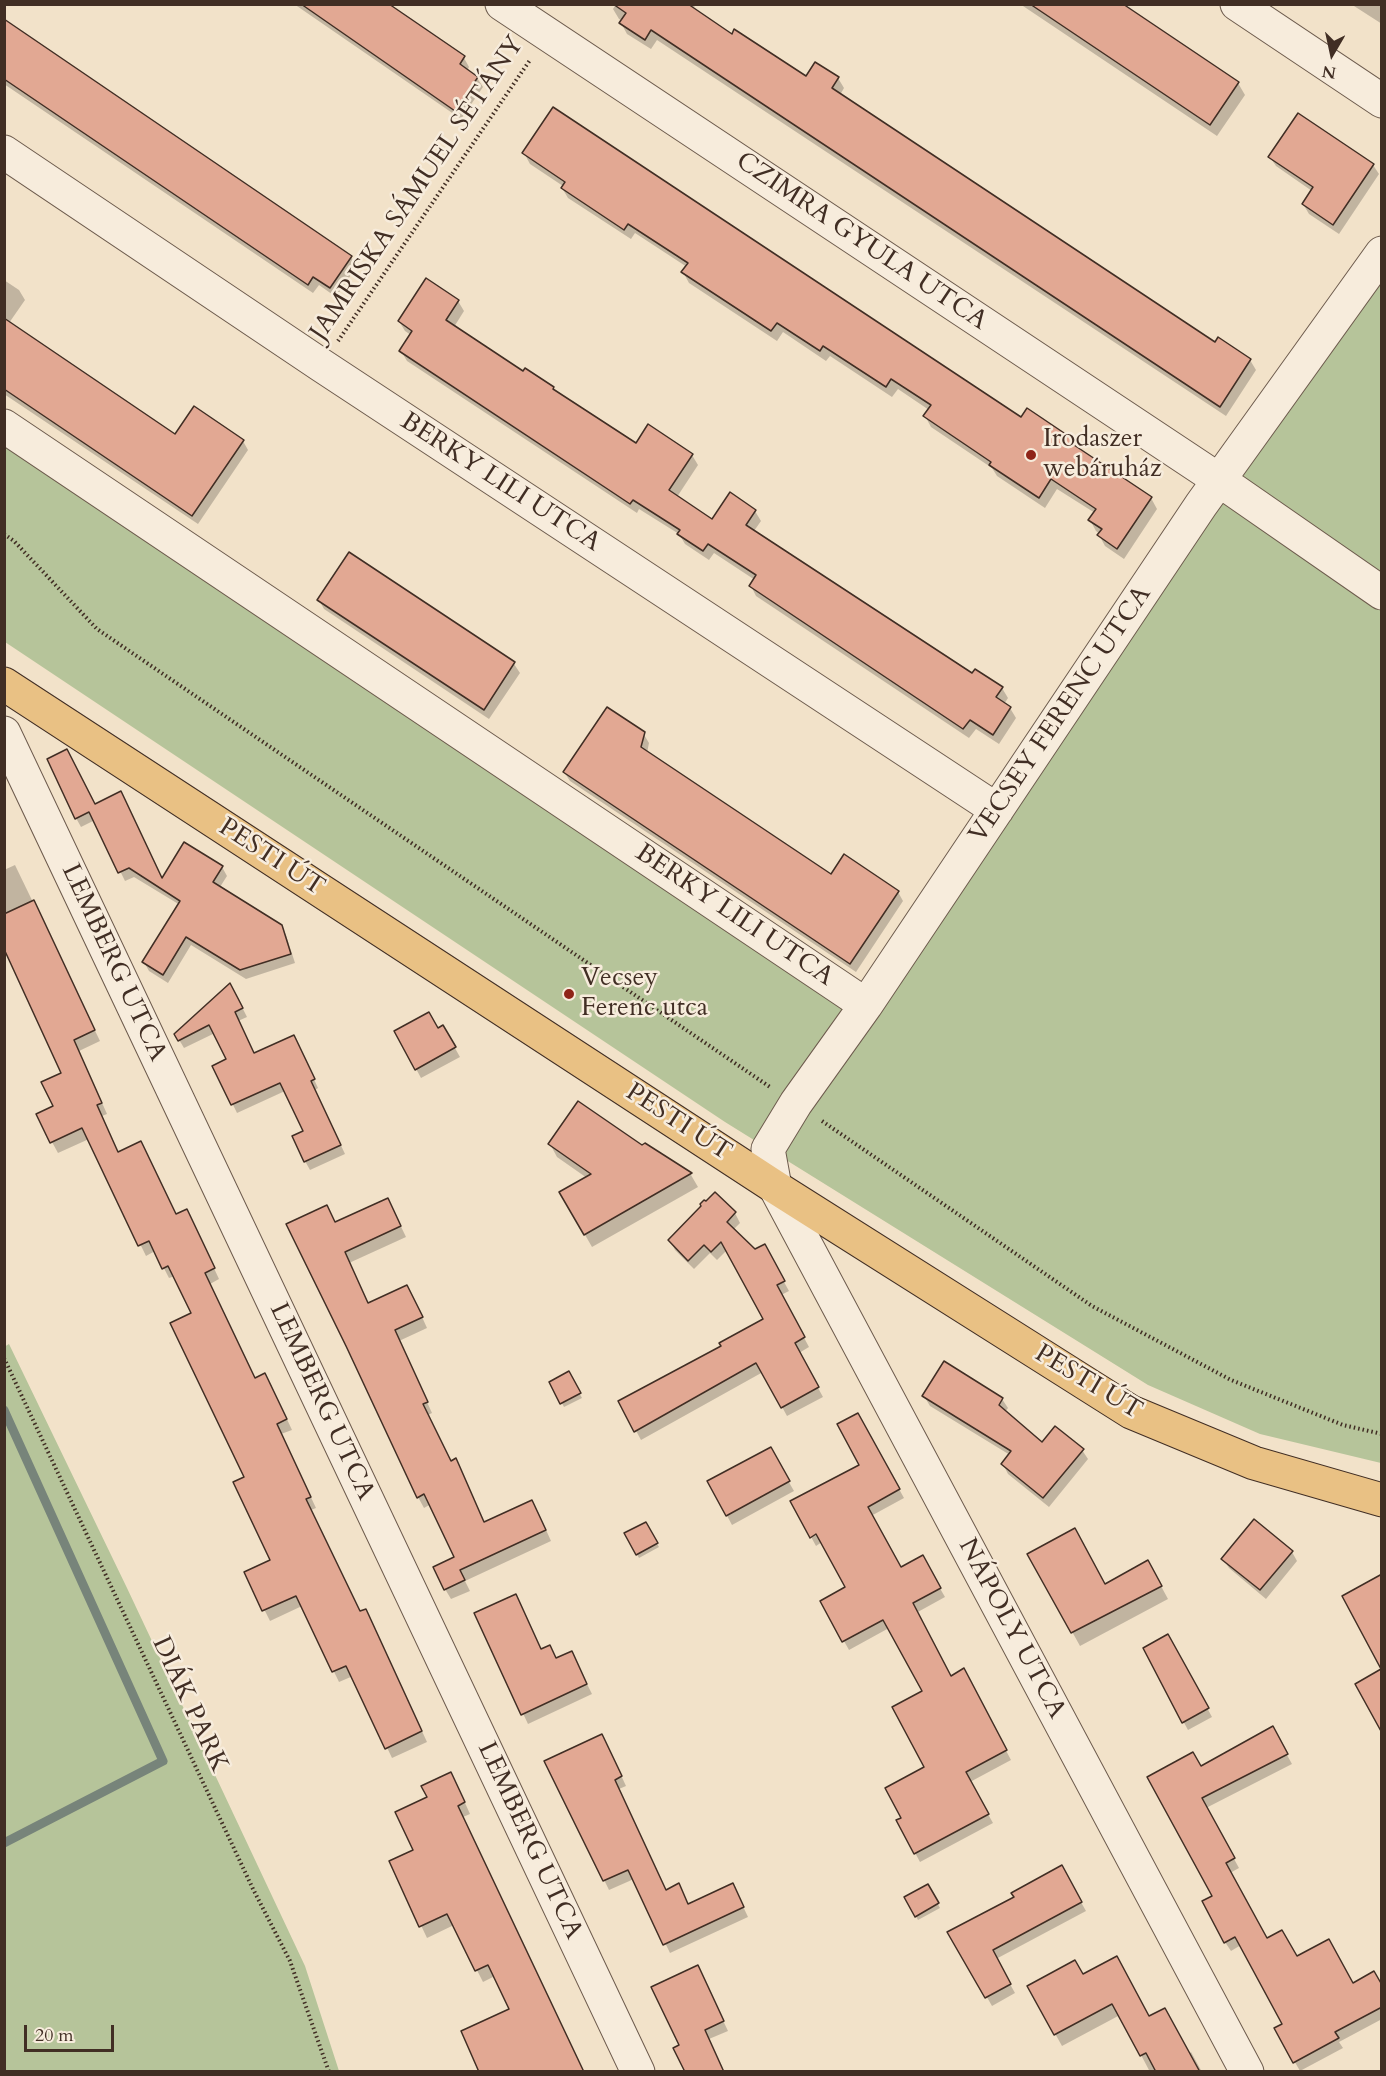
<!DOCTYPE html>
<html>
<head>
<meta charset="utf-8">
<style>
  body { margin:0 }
  #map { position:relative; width:1386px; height:2076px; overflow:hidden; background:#f2e2c9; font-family:Cardo,serif }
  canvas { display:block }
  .frame { position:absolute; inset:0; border:6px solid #412e24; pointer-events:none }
  .north { position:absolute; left:1302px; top:24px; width:60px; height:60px; -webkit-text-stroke:4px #f7ecdc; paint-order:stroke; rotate:189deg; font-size:16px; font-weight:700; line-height:24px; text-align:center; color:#412e24 }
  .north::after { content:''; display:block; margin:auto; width:21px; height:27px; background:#412e24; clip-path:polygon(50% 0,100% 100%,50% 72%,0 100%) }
  .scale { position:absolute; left:24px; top:2025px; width:90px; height:27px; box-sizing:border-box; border:3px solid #412e24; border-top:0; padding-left:8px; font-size:18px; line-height:21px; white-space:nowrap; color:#412e24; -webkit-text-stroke:4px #f7ecdc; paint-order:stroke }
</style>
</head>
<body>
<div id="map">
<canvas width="1386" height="2076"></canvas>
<div class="frame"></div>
<div class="north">N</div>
<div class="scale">20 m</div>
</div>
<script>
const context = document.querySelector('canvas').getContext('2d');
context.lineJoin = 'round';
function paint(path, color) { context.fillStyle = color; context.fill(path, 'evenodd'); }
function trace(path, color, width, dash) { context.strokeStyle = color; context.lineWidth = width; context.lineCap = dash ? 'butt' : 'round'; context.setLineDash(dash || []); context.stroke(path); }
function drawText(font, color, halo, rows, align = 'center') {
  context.font = font + ' Cardo,serif'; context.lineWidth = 5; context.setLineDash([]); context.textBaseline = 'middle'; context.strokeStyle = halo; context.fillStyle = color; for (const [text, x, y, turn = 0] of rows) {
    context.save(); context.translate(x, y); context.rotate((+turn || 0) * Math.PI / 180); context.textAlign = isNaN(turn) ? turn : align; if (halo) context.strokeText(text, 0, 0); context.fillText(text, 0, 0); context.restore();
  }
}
const green = new Path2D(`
  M1381 253V1463L1260 1434 1148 1385 725 1122 5 642 4 426 866 1005Z
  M9 1344 127 1588 305 1966 339 2071H5L4 1347Z`);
const shadow = new Path2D(`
  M294 4H387L464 58 469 67 467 71 477 78 483 87 461 119Z
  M616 4H696L693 9 732 36 806 78H838L844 88 840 95 1216 344 1250 360 1256 370 1226 416 657 40 651 49 627 34 621 23 623 21 619 19 613 9Z
  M1020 4H1120L1238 83 1245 95 1217 136Z
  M1354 4H1382V24L1354 6Z
  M4 21 351 257 357 266 336 297 319 285 313 293 4 84Z
  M524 153 1021 419 1075 442 1081 452 1151 498 1157 509 1124 559 1105 546 1099 535 1100 534 1096 531 1090 520 1095 513 1057 489 1045 508 997 476 992 468 931 427 925 416 929 410 898 389 892 397 830 356 826 361 783 332 777 341 689 283 683 272 687 267 635 233 631 239 568 198 562 188 563 186 530 164Z
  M1270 157 1373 165 1379 174 1339 234 1309 214 1303 204 1312 191 1276 166Z
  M4 280 19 290 25 300 9 323 175 436 243 441 248 450 198 524 4 394Z
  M458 301 464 311 454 327 524 373 553 388 555 392 636 445 692 455 698 465 677 497 712 521 755 511 761 521 754 531 972 675 1002 688 1008 698 1004 704 1010 708 1016 718 999 744 976 729 969 738 756 596 751 586 755 580 714 553 709 560 685 544 679 534 639 509 637 513 407 361 401 351 411 335 405 331 399 321Z
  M349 554 514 664 520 673 489 719 324 609 319 600Z
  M643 733 649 743 647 753 832 876 898 892 903 901 856 972 570 781 564 772Z
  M95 805 162 880 222 867 227 876 220 887 281 926 286 935 295 963 246 979 191 945 168 983 149 971 144 962 180 905 134 877 125 881 95 820 81 827 76 818Z
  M15 865 100 1041 79 1051 107 1114 102 1116 118 1153 176 1216 192 1221 219 1279 210 1284 255 1379 271 1385 292 1430 281 1434 316 1508 311 1510 361 1613 371 1621 427 1742 392 1758 353 1676 339 1682 302 1606 270 1621 246 1573 272 1561 193 1314 175 1276 169 1278 155 1251 146 1256 89 1139 58 1153 52 1142 55 1107 63 1074 4 947V870Z
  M235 993 247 1017 238 1021 254 1055 298 1045 318 1088 315 1090 345 1154 310 1170 305 1161V1132L285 1091 237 1113 214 1066 228 1059 215 1033 184 1048 181 1043 176 1035Z
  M443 1027 460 1057 421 1078 396 1032 438 1030Z
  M550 1144 642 1147 645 1145 691 1175 698 1187 592 1247 561 1193 587 1178 557 1157Z
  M393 1210 406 1237 349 1263 369 1304 413 1297 427 1328 399 1341 432 1413 428 1415 451 1462 485 1524 538 1512 551 1541 465 1581 470 1591 451 1599 445 1589 456 1558 431 1504 424 1508 418 1497 335 1224Z
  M735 1213 740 1223 733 1230 755 1251 764 1246 789 1291 781 1295 809 1347 799 1353 823 1397 787 1416 763 1372 641 1440 620 1401 723 1346 765 1320 727 1250 717 1260 710 1253 694 1269 675 1250 670 1240Z
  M568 1373 582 1398 564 1407 551 1382Z
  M924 1396 1002 1399 1008 1408 1005 1412 1042 1444 1082 1450 1088 1459 1049 1507 1008 1474 1003 1464 1010 1455 930 1406Z
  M858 1415 904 1498 871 1516 900 1569 927 1566 945 1597 916 1613 951 1677 968 1679 1011 1760 970 1782 993 1823 920 1862 898 1821 903 1819 926 1768 924 1692 889 1628 849 1650 822 1602 847 1588 822 1542 816 1546 792 1502 861 1465Z
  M770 1449 794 1491 732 1525 709 1482Z
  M645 1524 659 1547 639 1558 626 1534Z
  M1292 1552 1297 1561 1266 1599 1229 1568 1223 1559Z
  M1029 1554 1105 1585 1148 1562 1168 1599 1080 1646Z
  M476 1614 556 1660 576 1662 592 1694 528 1724Z
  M1168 1636 1212 1717 1188 1730 1165 1688Z
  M1272 1728 1292 1764 1206 1808 1239 1868 1230 1873 1267 1940 1297 1958 1353 1985 1382 1987V2019L1339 2042 1343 2048 1300 2071 1276 2029 1284 2024 1241 1945 1231 1951 1225 1942 1214 1896 1149 1778 1201 1768Z
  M607 1745 626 1786 619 1789 666 1891 688 1906 733 1885 748 1917 670 1953 634 1879 609 1890 546 1761Z
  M457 1785 470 1814 463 1817 511 2009 495 1976 483 1982 454 1925 427 1938 391 1862 415 1851Z
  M1061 1867 1086 1911 996 1959 1015 1993 992 2006 950 1933 1016 1898Z
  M928 1886 940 1908 918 1920 906 1897Z
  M702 1976 728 2031 709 2039 724 2072H686L681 2046Z
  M1083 1976 1149 2018 1189 2054 1191 2052 1202 2072H1150L1120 2015 1062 2046 1029 1987Z`);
const stream = new Path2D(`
  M4 1410 163 1761 4 1843`);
const building = new Path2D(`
  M301 4H389L465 56 460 64 478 77 455 111Z
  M613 4H688L732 34 734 29 806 76 815 62 839 77 832 88 1215 342 1218 337 1251 359 1220 407 651 30 645 40 619 23 626 13Z
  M1030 4H1123L1239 82 1210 125Z
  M4 19 352 256 330 288 313 277 308 285 4 79Z
  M553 107 1021 417 1027 408 1076 441 1074 445 1152 497 1117 549 1097 535 1102 529 1088 520 1096 509 1051 479 1039 498 989 465 991 462 923 416 931 405 891 379 886 387 823 346 820 351 777 323 771 331 681 272 688 263 628 224 624 230 561 188 565 182 522 153Z
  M1298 113 1374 164 1333 225 1302 204 1313 187 1268 157Z
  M426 278 459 300 446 320 523 371 525 368 554 387 553 389 636 443 648 424 693 454 669 490 712 519 730 492 756 510 746 525 972 673 975 669 1003 687 996 697 1011 707 993 735 970 720 963 729 749 586 756 575 708 544 703 551 677 534 680 530 633 500 630 504 609 490 399 351 412 331 398 321Z
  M4 318 175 434 194 406 244 440 192 516 4 389Z
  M349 552 515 662 484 710 317 600Z
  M607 707 645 732 641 747 831 874 844 854 899 891 850 964 563 772Z
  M67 749 95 804 121 791 162 878 184 842 223 866 213 882 282 925 291 954 240 970 186 937 163 975 142 962 180 901 129 868 118 873 89 812 75 819 47 759Z
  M34 900 95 1030 74 1040 102 1103 97 1105 118 1152 141 1141 176 1214 187 1209 215 1268 205 1273 255 1378 265 1373 287 1419 277 1424 311 1497 306 1499 360 1611 366 1609 422 1731 385 1749 346 1666 332 1672 296 1596 262 1611 244 1572 270 1560 233 1482 244 1477 170 1323 191 1313 168 1266 162 1269 149 1241 138 1246 82 1128 50 1143 36 1114 53 1106 41 1082 61 1073 4 949V914Z
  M230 983 243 1008 235 1012 254 1053 294 1035 315 1079 311 1081 341 1145 304 1162 292 1136 303 1131 280 1083 231 1105 212 1066 226 1059 209 1025 178 1041 174 1034Z
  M429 1012 438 1028 443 1025 456 1047 415 1070 394 1031Z
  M578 1101 642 1145 645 1143 692 1173 584 1235 559 1192 591 1174 548 1144Z
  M715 1192 736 1212 727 1222 755 1249 765 1244 785 1281 777 1285 805 1337 795 1343 819 1387 781 1408 756 1363 634 1432 618 1401 721 1346 719 1343 763 1319 721 1242 711 1252 704 1245 688 1261 668 1240 701 1206 700 1204 704 1200 706 1201Z
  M388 1198 401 1226 345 1252 368 1303 407 1285 423 1317 395 1330 428 1402 423 1404 451 1461 456 1458 484 1522 532 1500 546 1530 460 1570 465 1580 444 1590 433 1567 454 1557 424 1494 417 1498 346 1346 286 1224 327 1205 335 1222Z
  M944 1361 1003 1398 999 1405 1042 1442 1055 1426 1084 1449 1043 1498 1001 1464 1011 1451 922 1396Z
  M569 1371 581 1393 560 1404 549 1382Z
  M858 1413 900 1489 868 1507 901 1567 923 1555 941 1588 913 1603 951 1676 964 1668 1007 1750 966 1772 989 1814 914 1854 896 1820 901 1818 885 1788 924 1767 892 1707 922 1691 883 1620 842 1642 820 1601 845 1587 816 1534 810 1538 790 1501 859 1465 837 1424Z
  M771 1447 790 1481 726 1516 707 1481Z
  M1254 1519 1293 1551 1260 1590 1221 1559Z
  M646 1522 658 1543 636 1555 624 1533Z
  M1075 1528 1105 1584 1148 1560 1162 1586 1071 1633 1027 1554Z
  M1382 1574V1733L1355 1684 1381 1669 1342 1596Z
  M516 1594 541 1649 550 1645 556 1658 572 1651 587 1684 521 1715 474 1613Z
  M1168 1634 1209 1708 1182 1723 1143 1648Z
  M1273 1726 1288 1754 1202 1798 1235 1858 1226 1863 1267 1938 1282 1930 1297 1956 1329 1939 1353 1983 1374 1971 1382 1985V2007L1335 2032 1339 2038 1293 2063 1274 2028 1282 2024 1235 1937 1224 1943 1202 1901 1212 1896 1147 1777 1193 1752 1201 1766Z
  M602 1734 622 1776 615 1780 666 1890 679 1883 688 1904 733 1883 744 1907 663 1945 628 1870 603 1881 544 1761Z
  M451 1772 465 1802 458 1806 584 2072H479L461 2031 509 2009 488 1965 475 1971 447 1914 419 1927 389 1861 413 1850 395 1812 427 1797 421 1786Z
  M1062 1865 1082 1902 993 1950 1011 1984 985 1998 947 1932 1014 1897 1011 1893Z
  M928 1884 939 1903 915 1917 904 1897Z
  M1117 1956 1149 2016 1165 2008 1200 2072H1156L1146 2053 1140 2056 1112 2004 1054 2035 1027 1986 1075 1960 1083 1974Z
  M698 1965 724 2021 705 2030 724 2072H685L673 2048 679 2045 651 1987Z`);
const path = new Path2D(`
  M338 341 530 60
  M4 534 14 541 97 629 770 1087
  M822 1121 1092 1306 1231 1380 1343 1425 1382 1434
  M4 1358 253 1889 290 1961 329 2072`);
const minor = new Path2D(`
  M502 4 1219 480 1382 593
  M1237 4 1382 101
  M4 152 321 365 997 810
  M4 426 866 1005
  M4 733 638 2072
  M1247 2072 775 1187 768 1149 796 1103 866 1005 1201 505 1382 253`);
const major = new Path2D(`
  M4 684 775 1187 1131 1412 1254 1463 1382 1500`);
const markers = [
  [1031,455,6,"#8f2418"],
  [569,994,6,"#8f2418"]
];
const streetNames = [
  ["JAMRISKA SÁMUEL SÉTÁNY",418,189,-56],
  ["CZIMRA GYULA UTCA",861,242,34],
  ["BERKY LILI UTCA",500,483,33],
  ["VECSEY FERENC UTCA",1061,715,-56],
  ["PESTI ÚT",271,858,33],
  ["BERKY LILI UTCA",734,916,34],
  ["LEMBERG UTCA",113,963,65],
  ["PESTI ÚT",678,1123,33],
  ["PESTI ÚT",1088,1383,31],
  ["LEMBERG UTCA",321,1402,65],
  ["NÁPOLY UTCA",1011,1629,62],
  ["DIÁK PARK",189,1705,65],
  ["LEMBERG UTCA",529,1841,65]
];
const poiNames = [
  ["Irodaszer",1043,440],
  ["webáruház",1043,470],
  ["Vecsey",581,979],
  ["Ferenc utca",581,1009]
];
paint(green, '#b6c49a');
paint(shadow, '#0003');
trace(stream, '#77847a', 9);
paint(building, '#e2a893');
trace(building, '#412e24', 1.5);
trace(minor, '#6d5b4d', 35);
trace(major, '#412e24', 35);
trace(path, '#412e24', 4, [1.5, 3]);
trace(minor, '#f7ecdc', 33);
trace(major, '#e9c184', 33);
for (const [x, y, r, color] of markers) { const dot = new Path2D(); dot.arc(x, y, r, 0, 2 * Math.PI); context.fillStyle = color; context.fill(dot); trace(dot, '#f7ecdc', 2); }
drawText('26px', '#412e24', '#f7ecdc', streetNames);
drawText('26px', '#412e24', '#f7ecdc', poiNames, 'left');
</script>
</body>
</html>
